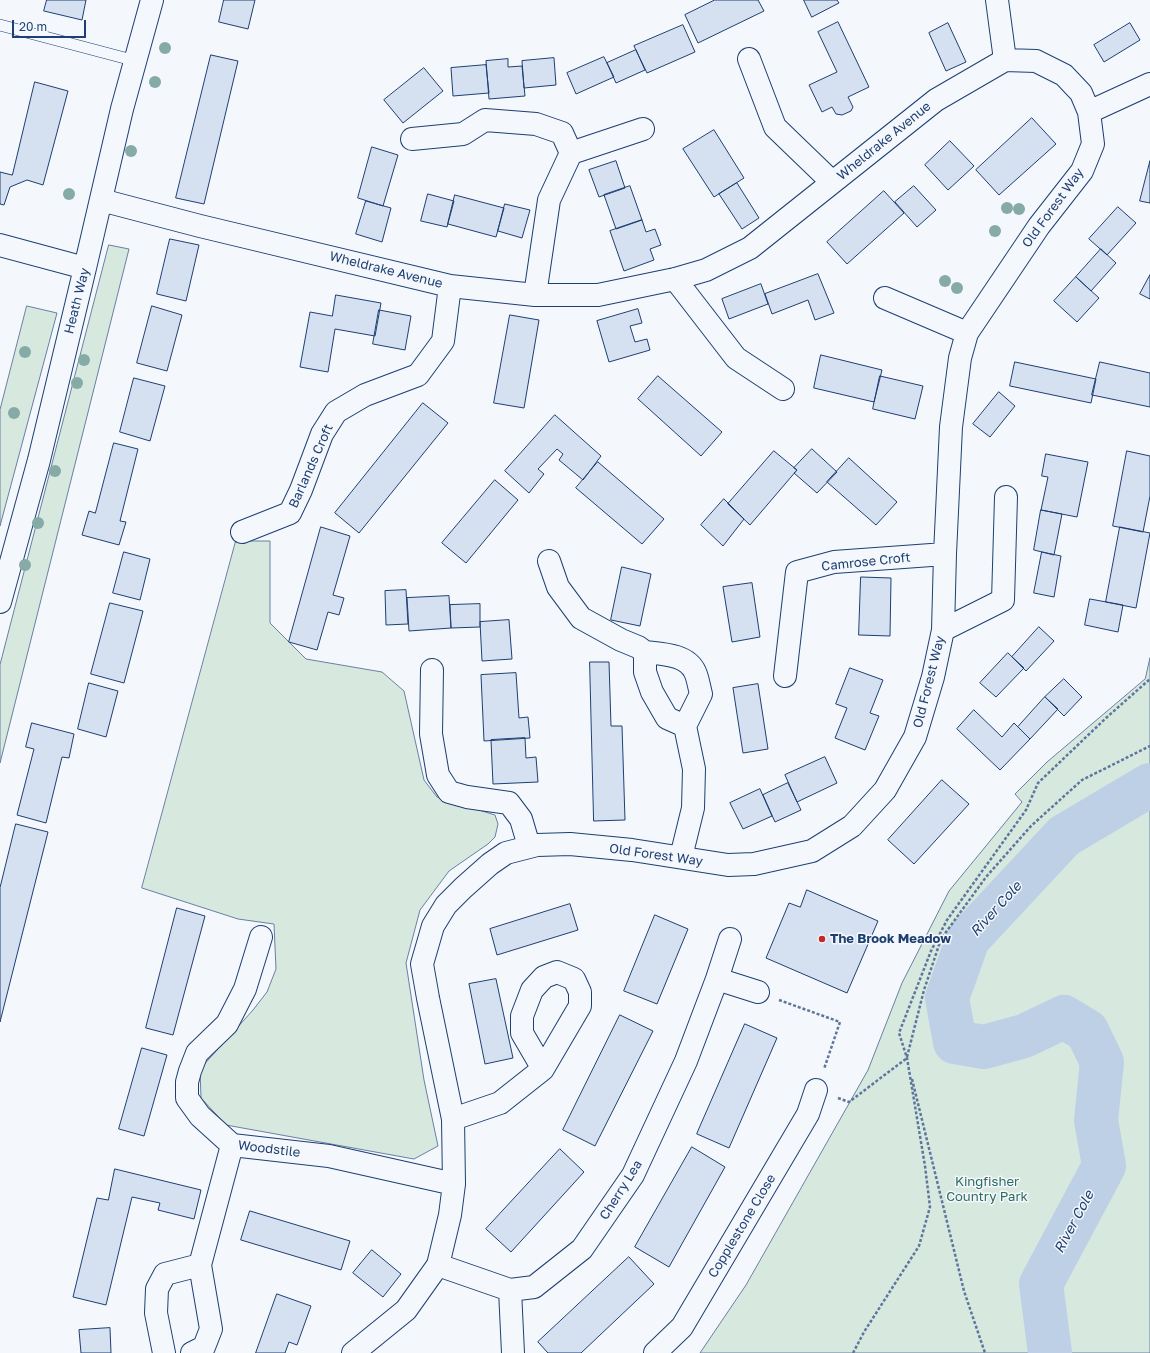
<!DOCTYPE html>
<html>
<head>
<meta charset="utf-8">
<style>
  body { margin:0 }
  #map { position:relative; width:1150px; height:1353px; overflow:hidden; background:#f4f7fb; font-family:"Golos Text",sans-serif }
  canvas { display:block }
  .scale { position:absolute; left:12px; top:20px; width:74px; height:18px; box-sizing:border-box; border:2px solid #1d3f73; border-top:0; padding-left:5px; font-size:12px; line-height:14px; white-space:nowrap; color:#1d3f73; -webkit-text-stroke:3px #f4f7fb; paint-order:stroke }
</style>
</head>
<body>
<div id="map">
<canvas width="1150" height="1353"></canvas>
<div class="scale">20 m</div>
</div>
<script>
const context = document.querySelector('canvas').getContext('2d');
context.lineJoin = 'round';
function paint(path, color) { context.fillStyle = color; context.fill(path, 'evenodd'); }
function trace(path, color, width, dash) { context.strokeStyle = color; context.lineWidth = width; context.lineCap = dash ? 'butt' : 'round'; context.setLineDash(dash || []); context.stroke(path); }
function drawText(font, color, halo, rows, align = 'center') {
  context.font = font + ' "Golos Text",sans-serif'; context.lineWidth = 3; context.setLineDash([]); context.textBaseline = 'middle'; context.strokeStyle = halo; context.fillStyle = color; for (const [text, x, y, turn = 0] of rows) {
    context.save(); context.translate(x, y); context.rotate((+turn || 0) * Math.PI / 180); context.textAlign = isNaN(turn) ? turn : align; if (halo) context.strokeText(text, 0, 0); context.fillText(text, 0, 0); context.restore();
  }
}
const green = new Path2D(`
  M109 245 129 249 0 763V665Z
  M27 306 57 313 0 526V410Z
  M236 541H270V623L306 659 382 672 404 691 424 780 437 797 495 815 498 824 495 837 488 844 449 871 420 910 406 963 424 1080 438 1146 414 1159 226 1125 201 1098 200 1069 253 1010 267 992 276 969 274 924 238 919 142 888Z
  M1150 658V1353H700L746 1285 868 1070 902 983 949 891 1022 802 1015 794 1047 762 1145 679Z`);
const river = new Path2D(`
  M1050 1353 1041 1284 1104 1166 1096 1120 1102 1062 1087 1031 1064 1017 1024 1036 984 1047 955 1042 947 998 968 939 1064 836 1150 785`);
const building = new Path2D(`
  M47 0H86L82 20 44 11Z
  M224 0H255L248 29 219 22Z
  M715 0H758L764 11 698 43 685 15Z
  M804 0H837L839 3 812 17Z
  M838 22 869 87 848 97 853 107 851 111 842 115 836 114 832 107 822 112 809 85 837 72 818 32Z
  M948 23 966 62 946 71 929 33Z
  M1130 23 1140 40 1104 62 1094 45Z
  M683 25 695 52 647 73 634 46Z
  M636 50 645 70 616 83 607 63Z
  M211 55 238 61 204 204 176 198Z
  M604 57 614 77 576 94 567 73Z
  M554 58 556 85 524 88 522 61Z
  M508 59V67L522 66 525 96 489 99 486 61Z
  M486 65 489 93 453 96 451 68Z
  M424 68 443 91 403 123 384 100Z
  M35 82 68 91 43 185 27 180 10 187 4 205 0 204V172L12 175Z
  M1032 118 1056 144 999 195 976 170Z
  M714 130 744 178 714 197 683 149Z
  M950 141 974 166 948 190 925 165Z
  M372 147 398 155 383 206 358 198Z
  M616 161 625 188 599 197 589 170Z
  M1150 161V203L1140 201Z
  M737 183 759 218 742 229 719 194Z
  M630 186 642 220 616 229 604 195Z
  M914 186 936 210 917 227 895 202Z
  M884 191 904 213 847 264 827 242Z
  M428 194 454 201 447 227 421 221Z
  M455 195 504 208 496 237 448 224Z
  M366 201 391 208 382 242 356 234Z
  M505 204 530 210 522 238 498 231Z
  M1118 207 1136 223 1107 255 1089 239Z
  M642 220 646 232 655 229 661 245 650 249 654 260 624 271 610 231Z
  M170 239 199 245 186 301 157 294Z
  M1101 249 1116 263 1091 291 1076 277Z
  M818 274 834 313 815 320 808 300 772 314 765 294Z
  M1150 275V299L1140 294Z
  M1076 277 1099 298 1077 322 1054 301Z
  M761 284 768 304 729 319 722 299Z
  M336 295 381 303 375 336 335 329 328 372 300 367 310 312 332 316Z
  M152 306 182 315 167 371 137 363Z
  M638 309 642 323 630 326 635 342 647 339 650 350 609 362 597 321Z
  M379 310 411 316 405 350 373 344Z
  M510 315 539 320 524 408 494 403Z
  M821 355 882 370 874 402 814 388Z
  M1015 362 1096 379 1091 403 1010 386Z
  M1100 362 1150 373V407L1092 395Z
  M658 376 722 432 701 456 638 399Z
  M880 376 923 386 915 419 873 409Z
  M134 378 165 386 150 441 120 432Z
  M999 392 1015 406 990 437 973 424Z
  M423 403 448 423 359 533 335 513Z
  M555 415 601 456 583 480 559 460 563 454 557 449 538 469 544 474 529 493 505 471Z
  M114 443 138 449 120 521 126 522 119 545 82 535 89 511 95 513Z
  M812 449 837 472 817 493 794 473 797 470 794 468Z
  M774 451 797 470 750 525 728 504Z
  M1127 451 1150 456V496L1143 532 1113 526Z
  M1046 454 1088 462 1077 517 1041 510 1048 477 1042 476Z
  M849 458 897 502 876 525 827 482Z
  M598 462 664 519 642 544 576 488Z
  M495 480 518 500 466 563 442 543Z
  M724 499 744 519 723 546 701 525Z
  M1041 510 1062 514 1054 555 1034 550Z
  M321 527 350 536 333 595 344 598 339 615 328 612 317 650 289 642Z
  M1120 527 1150 533 1136 608 1106 602Z
  M124 552 150 559 140 600 113 593Z
  M1042 552 1061 556 1054 597 1034 593Z
  M622 567 651 574 640 626 611 620Z
  M861 577 891 578 890 636 859 635Z
  M752 583 760 637 732 642 723 587Z
  M406 590 408 624 386 625 385 591Z
  M449 596 451 628 409 631 407 598Z
  M1090 599 1123 605 1118 632 1085 625Z
  M110 603 143 611 124 683 91 674Z
  M480 604V627L451 628 450 605Z
  M509 620 512 659 482 661 480 622Z
  M1039 627 1054 641 1026 671 1012 657Z
  M1008 653 1024 668 996 697 980 683Z
  M590 662H609L611 726H622L625 820 594 821Z
  M850 668 883 680 870 713 879 716 865 750 835 738 847 708 836 704Z
  M516 673 519 718 528 717 530 738 484 741 481 675Z
  M1064 679 1082 697 1064 716 1045 697Z
  M89 683 118 691 106 737 78 729Z
  M758 684 768 749 743 753 733 688Z
  M1045 697 1058 709 1030 739 1018 727Z
  M974 710 1002 737 1014 723 1030 739 1000 770 957 729Z
  M32 723 74 734 69 758 62 757 46 823 17 815 34 749 26 747Z
  M525 738 526 758 536 757 538 782 493 784 491 740Z
  M825 757 837 783 797 802 785 775Z
  M942 780 969 804 914 864 888 840Z
  M788 783 801 810 775 822 763 795Z
  M760 789 772 816 743 829 730 803Z
  M16 824 48 832 0 1022V888Z
  M807 890 878 921 847 993 766 958 789 903 800 907Z
  M570 904 578 930 497 955 490 929Z
  M177 908 205 916 173 1035 146 1028Z
  M655 915 688 929 657 1004 624 991Z
  M496 979 513 1058 485 1064 469 984Z
  M620 1015 653 1031 595 1146 563 1130Z
  M745 1024 777 1038 729 1148 697 1134Z
  M142 1048 167 1055 144 1136 119 1129Z
  M692 1147 725 1167 669 1267 635 1247Z
  M560 1149 584 1172 511 1252 486 1229Z
  M115 1169 201 1190 194 1219 158 1210 160 1203 132 1197 106 1305 73 1297 97 1198 108 1200Z
  M250 1211 350 1241 341 1270 241 1240Z
  M372 1250 401 1274 383 1297 353 1273Z
  M629 1257 654 1284 581 1353H548L538 1342Z
  M277 1294 311 1306 297 1345 289 1342 285 1353H256Z
  M110 1328 111 1353H81L79 1330Z`);
const path = new Path2D(`
  M779 1000 840 1022 824 1069
  M907 1057 924 990 941 939 986 877 1031 826 1082 780 1150 746
  M912 1079 964 1291 985 1353
  M838 1098 849 1102 907 1058
  M853 1353 864 1332 919 1246 930 1207 925 1166 907 1058 899 1033 931 951 947 920 1026 810 1038 783 1106 718 1150 679`);
const service = new Path2D(`
  M0 25 136 61`);
const minor = new Path2D(`
  M997 0 1005 60
  M749 59 775 127 832 182
  M1089 112 1150 84
  M412 139 463 134 485 120 536 124 562 133 571 153 549 200 535 295
  M571 153 643 129
  M101 200 200 226 450 286 535 295H598L675 279 706 270 750 248 936 100 1005 60 1036 61 1064 75 1081 93 1089 112 1093 144 1082 171 1039 226 967 333 960 358 951 427 945 554 943 630 933 677 915 737 885 790 852 826 812 851 754 864 728 865 632 850 570 844 537 845 506 853 490 864 463 888 446 905 433 926 422 964 428 998 453 1119 454 1184 450 1215 438 1265 406 1310 353 1353
  M0 245 85 268
  M675 279 736 358 783 389
  M885 298 967 333
  M242 532 290 513 301 490 322 434 336 412 365 395 418 375 443 341 450 286
  M549 561 558 587 581 618 621 640 638 647 645 652V672L652 692 667 718 685 726 694 769 693 808 681 857
  M0 602 39 460 85 268 122 109 152 0
  M943 630 1003 600 1006 497
  M645 652C662 654 687 654 695 672 698 678 699 687 701 694L685 726
  M432 670 431 734 438 775 449 792 467 797 509 803 521 819 529 846
  M785 676 797 572 834 562 945 554
  M261 937 245 989 227 1024 197 1053 190 1071 187 1082V1098L200 1116 232 1145 329 1156 454 1184
  M717 979 758 992
  M453 1119 500 1103 543 1069 580 1006V992L574 979 557 972 544 977 532 990 522 1016V1033L543 1069
  M438 1265 510 1290 534 1287 582 1249 633 1175 686 1061 717 979 730 939
  M510 1290 513 1353
  M164 1353 156 1313 157 1289 165 1274 200 1265 232 1145
  M192 1353 204 1347 211 1329 200 1265
  M655 1353 682 1327 808 1114 816 1090`);
const trees = [
  [165,48],
  [155,82],
  [131,151],
  [69,194],
  [1007,208],
  [1019,209],
  [995,231],
  [945,281],
  [957,288],
  [25,352],
  [84,360],
  [77,383],
  [14,413],
  [55,471],
  [38,523],
  [25,565]
];
const markers = [
  [822,939,4,"#c62828"]
];
const streetNames = [
  ["Wheldrake Avenue",884,141,-39],
  ["Old Forest Way",1053,208,-54],
  ["Wheldrake Avenue",386,270,14],
  ["Heath Way",77,301,-76],
  ["Barlands Croft",311,466,-66],
  ["Camrose Croft",866,562,-6],
  ["Old Forest Way",929,682,-76],
  ["Old Forest Way",656,855,8],
  ["Woodstile",269,1149,7],
  ["Cherry Lea",621,1190,-58],
  ["Copplestone Close",742,1226,-59]
];
const poiNames = [
  ["The Brook Meadow",830,939]
];
const parkNames = [
  ["Kingfisher",987,1182],
  ["Country Park",987,1197]
];
const waterNames = [
  ["River Cole",996,909,-48],
  ["River Cole",1074,1222,-62]
];
paint(green, '#d7e8df');
trace(green, '#687fa3', 1);
trace(river, '#bed0e5', 44);
paint(building, '#d5e0f0');
trace(building, '#1d3f73', 1);
trace(service, '#1d3f73', 12);
trace(minor, '#1d3f73', 24);
trace(path, '#5e769c', 2.5, [3, 2]);
trace(service, '#f4f7fb', 11);
trace(minor, '#f4f7fb', 22);
context.fillStyle = '#86aba6';
for (const [x, y] of trees) { context.beginPath(); context.arc(x, y, 6, 0, 2 * Math.PI); context.fill(); }
for (const [x, y, r, color] of markers) { const dot = new Path2D(); dot.arc(x, y, r, 0, 2 * Math.PI); context.fillStyle = color; context.fill(dot); trace(dot, '#f4f7fb', 1.5); }
drawText('13px', '#1d3f73', '#f4f7fb', streetNames);
drawText('bold 13px', '#1d3f73', '#f4f7fb', poiNames, 'left');
drawText('13px', '#2c6c60', '#f4f7fb', parkNames);
drawText('italic 14px', '#1d3f73', '#f4f7fb', waterNames);
</script>
</body>
</html>
